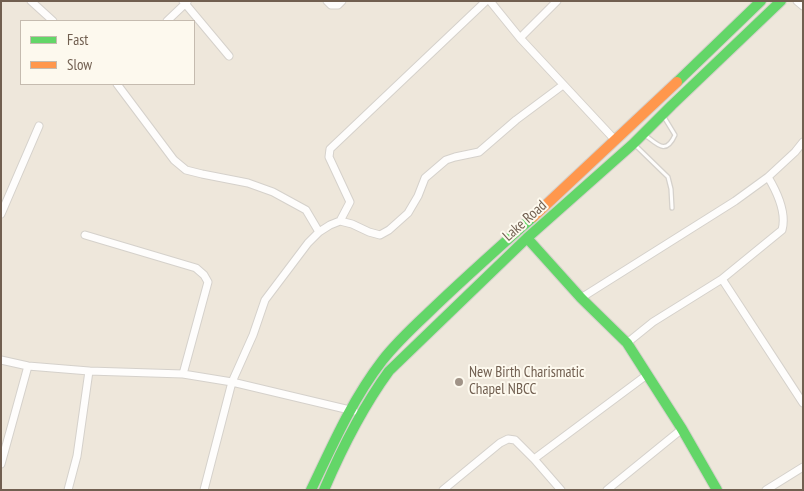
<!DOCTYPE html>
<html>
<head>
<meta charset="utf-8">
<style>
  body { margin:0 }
  #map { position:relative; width:804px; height:491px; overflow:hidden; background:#f6f4ed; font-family:"PT Sans Narrow",sans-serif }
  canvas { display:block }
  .frame { position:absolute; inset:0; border:2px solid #715f50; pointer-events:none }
  .legend { position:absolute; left:20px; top:20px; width:175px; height:65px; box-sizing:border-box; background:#fdf9ee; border:1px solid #c5bbaf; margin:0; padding:6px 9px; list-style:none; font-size:15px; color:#715f50 }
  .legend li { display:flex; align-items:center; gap:10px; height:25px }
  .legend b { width:25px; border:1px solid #c5bbaf }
</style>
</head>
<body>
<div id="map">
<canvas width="804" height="491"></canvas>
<div class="frame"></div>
<ul class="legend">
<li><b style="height:6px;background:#63d668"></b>Fast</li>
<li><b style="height:6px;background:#ff974d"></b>Slow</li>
</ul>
</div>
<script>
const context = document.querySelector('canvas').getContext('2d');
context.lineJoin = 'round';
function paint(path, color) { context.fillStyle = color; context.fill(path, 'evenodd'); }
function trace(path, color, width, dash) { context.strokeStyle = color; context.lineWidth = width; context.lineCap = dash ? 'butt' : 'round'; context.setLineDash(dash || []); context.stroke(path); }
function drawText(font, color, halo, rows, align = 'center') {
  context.font = font + ' "PT Sans Narrow",sans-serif'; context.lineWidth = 4; context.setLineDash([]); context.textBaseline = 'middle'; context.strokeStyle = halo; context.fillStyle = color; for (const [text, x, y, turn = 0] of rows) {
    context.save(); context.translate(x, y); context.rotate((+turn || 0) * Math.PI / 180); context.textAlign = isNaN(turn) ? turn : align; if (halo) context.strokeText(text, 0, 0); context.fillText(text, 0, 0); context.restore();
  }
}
const residential = new Path2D(`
  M1 1H803V490H1ZM21 21H194V84H21Z`);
const lane = new Path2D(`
  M645 135C658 145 666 155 675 135L664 117
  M635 145 668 177 671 189 672 208`);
const street = new Path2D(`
  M31 1 53 21
  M183 1 229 56
  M327 1 331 5H338L342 1
  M490 1 520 38 615 140
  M797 1 803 6
  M167 21 187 2
  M520 38 557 1
  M117 84 174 160 186 170 202 174 248 183 273 192 306 210 319 232
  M1 214 39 126
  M340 221 350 202 329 157 330 149 486 1
  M85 235 196 268 204 275 208 282 183 374
  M722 279 803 403
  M581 298 735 201 768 177
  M627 343 653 322 722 279 782 230C787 212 777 192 768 177L795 152 803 142
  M1 360 28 366 89 371 183 374 232 382 354 411
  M534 459 561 490
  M1 464 28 366
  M68 490 77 456 89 371
  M204 490 232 382 253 335 265 300 308 243 319 232 330 225 340 221 352 224 369 232 380 235 389 230 408 213 418 196 425 178 446 160 455 157 479 152 516 120 563 85
  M443 490 500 443 508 439 515 440 534 459 648 374
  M607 490 682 429
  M766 490 803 467`);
const fast = new Path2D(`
  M677 82 761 1
  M527 238 581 298 627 343 682 429 717 490
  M311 490C332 446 352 400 382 361 395 344 411 329 427 314 461 281 497 249 533 217
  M324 490C342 448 362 408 389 371L527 238 633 144 672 105 781 1`);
const slow = new Path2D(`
  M533 217 677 82`);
const markers = [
  [459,382,5,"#a09387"]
];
const streetNames = [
  ["Lake Road",525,221,-42]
];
const poiNames = [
  ["New Birth Charismatic",469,373],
  ["Chapel NBCC",469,390]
];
paint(residential, '#eee7db');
trace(lane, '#d5d1cb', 5.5);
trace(street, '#d5d1cb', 9);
trace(fast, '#d5d1cb', 12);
trace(slow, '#d5d1cb', 12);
trace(lane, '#fefdfc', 3);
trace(street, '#fefdfc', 7);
trace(fast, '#63d668', 10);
trace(slow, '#ff974d', 10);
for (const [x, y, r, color] of markers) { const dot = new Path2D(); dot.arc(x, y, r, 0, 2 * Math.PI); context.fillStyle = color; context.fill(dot); trace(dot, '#fdf9ee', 2); }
drawText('15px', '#715f50', '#fdf9ee', streetNames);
drawText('15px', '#715f50', '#fdf9ee', poiNames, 'left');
</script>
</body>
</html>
